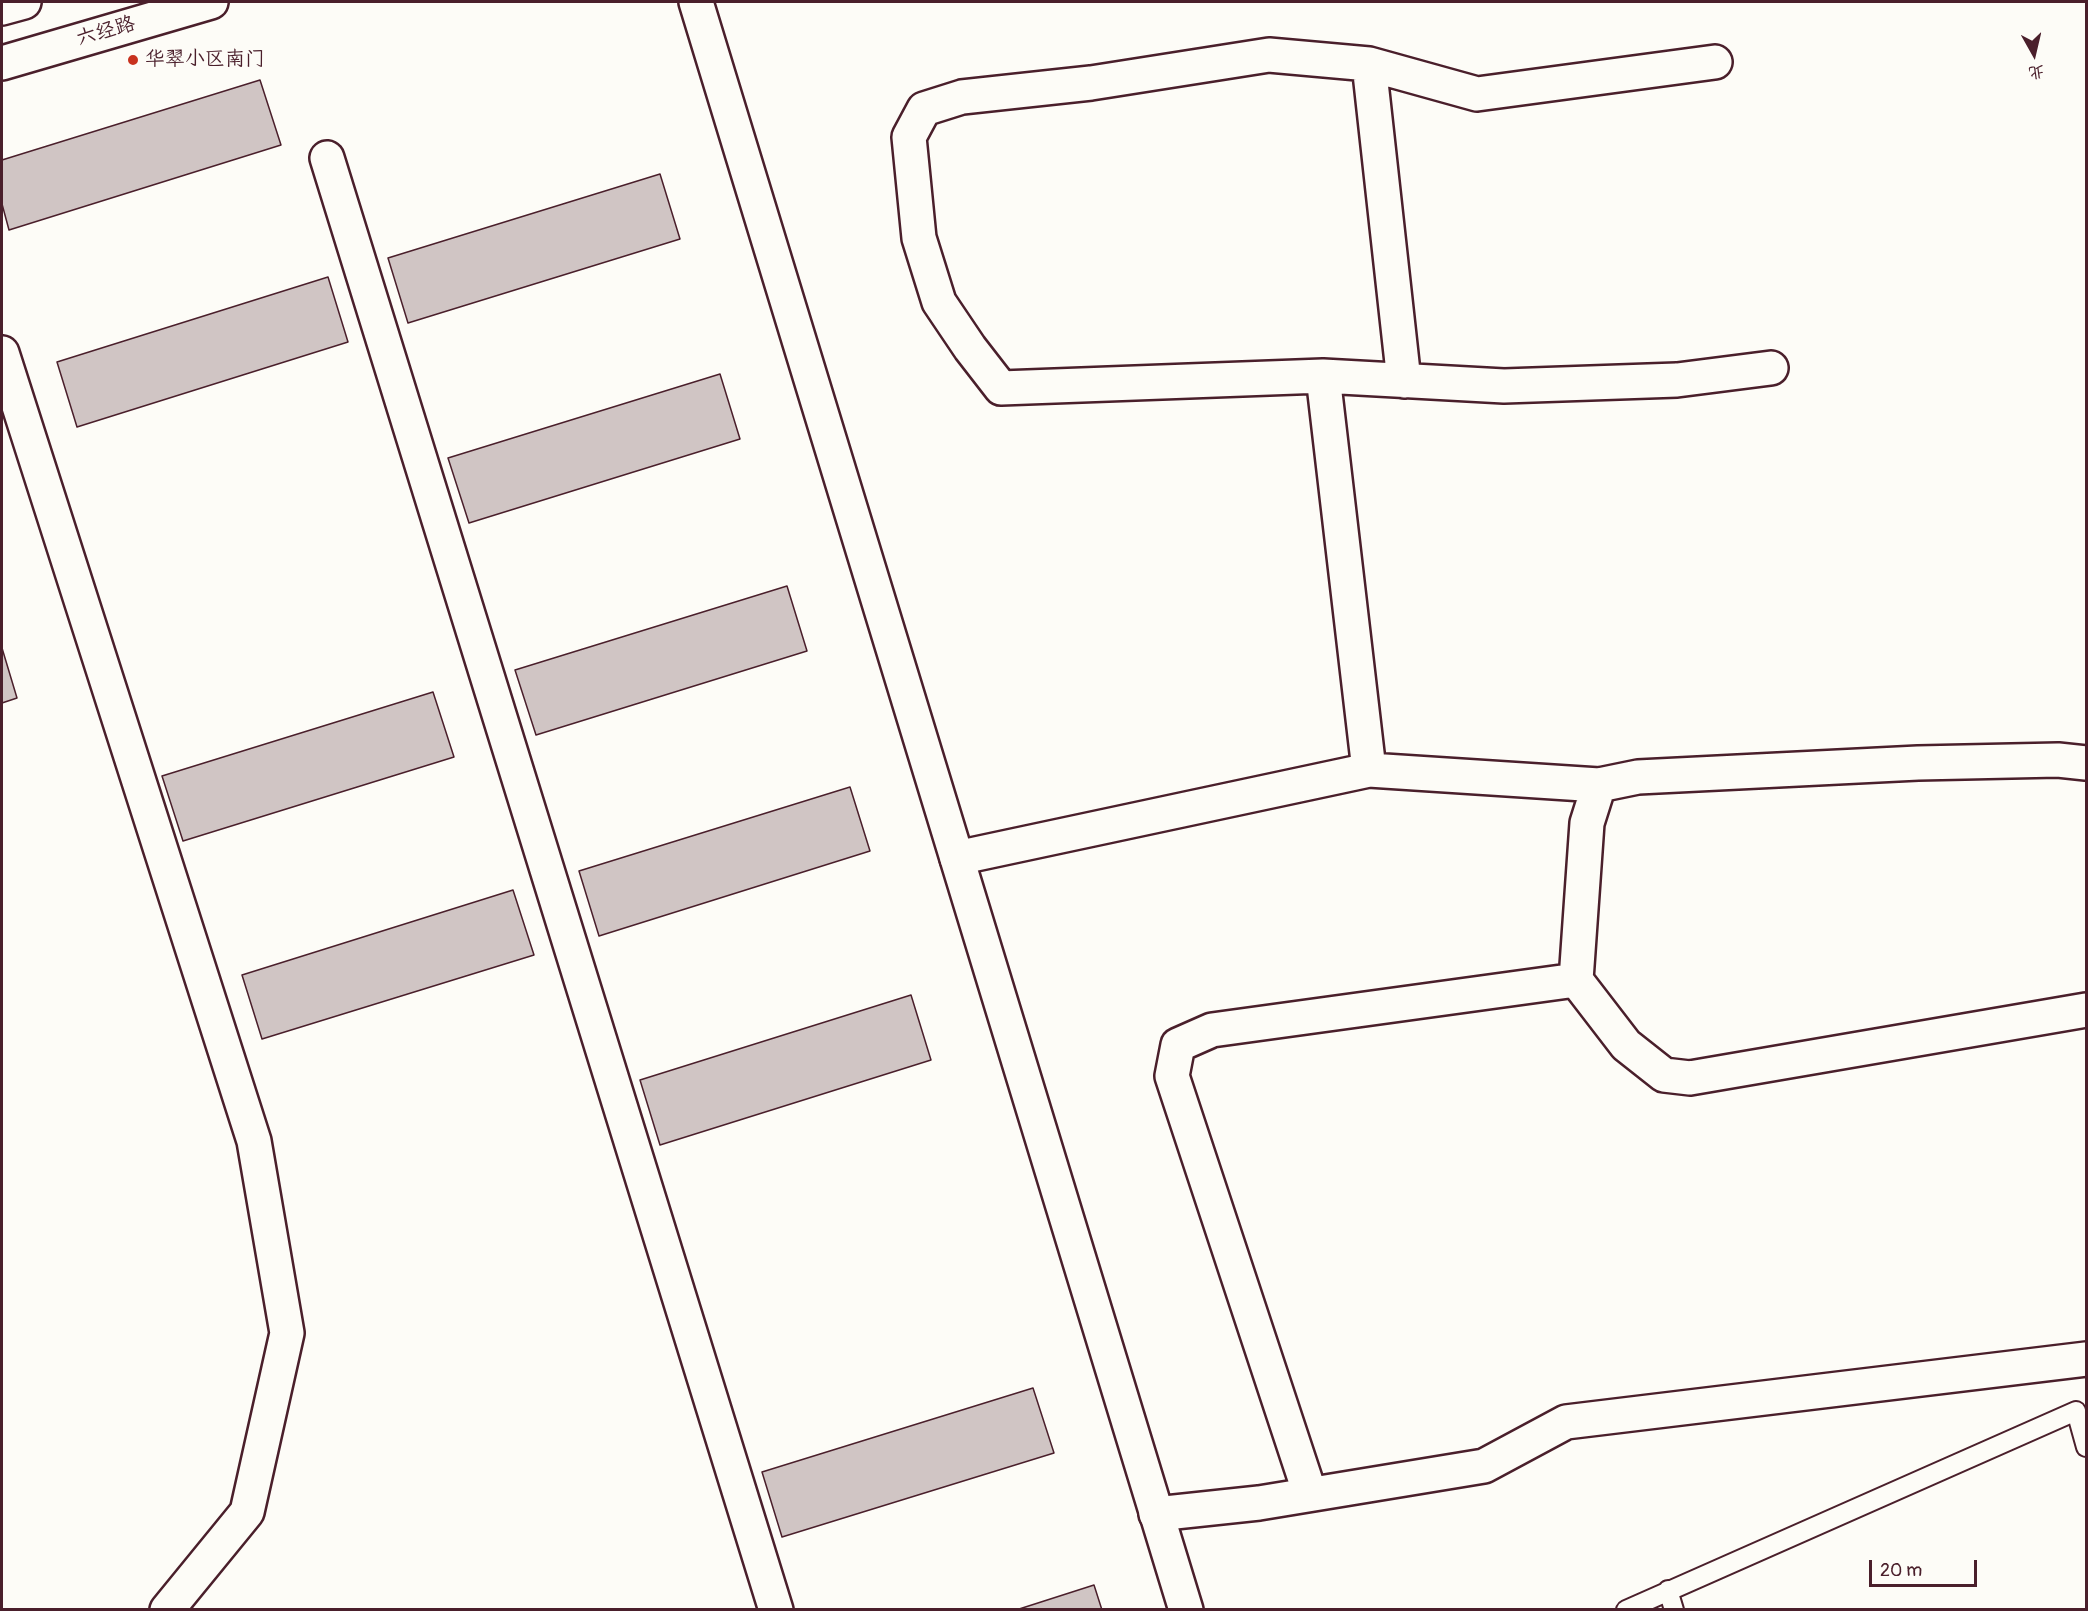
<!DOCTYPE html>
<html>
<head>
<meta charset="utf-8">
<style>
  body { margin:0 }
  #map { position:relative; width:2088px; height:1611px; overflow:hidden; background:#fdfcf7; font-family:Pangolin,"LXGW WenKai TC",sans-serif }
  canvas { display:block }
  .frame { position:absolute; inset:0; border:3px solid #4a1f2b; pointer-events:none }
  .north { position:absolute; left:2004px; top:24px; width:60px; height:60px; -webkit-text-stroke:4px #fdfcf7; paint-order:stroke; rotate:172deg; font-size:16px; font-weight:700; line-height:24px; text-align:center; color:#4a1f2b }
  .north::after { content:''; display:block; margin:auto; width:21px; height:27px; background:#4a1f2b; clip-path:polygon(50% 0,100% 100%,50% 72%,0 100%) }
  .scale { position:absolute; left:1869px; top:1560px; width:108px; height:27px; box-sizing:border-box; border:3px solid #4a1f2b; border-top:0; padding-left:8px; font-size:18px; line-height:21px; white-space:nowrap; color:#4a1f2b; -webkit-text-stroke:4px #fdfcf7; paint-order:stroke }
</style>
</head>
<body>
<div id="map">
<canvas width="2088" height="1611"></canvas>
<div class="frame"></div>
<div class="north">北</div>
<div class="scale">20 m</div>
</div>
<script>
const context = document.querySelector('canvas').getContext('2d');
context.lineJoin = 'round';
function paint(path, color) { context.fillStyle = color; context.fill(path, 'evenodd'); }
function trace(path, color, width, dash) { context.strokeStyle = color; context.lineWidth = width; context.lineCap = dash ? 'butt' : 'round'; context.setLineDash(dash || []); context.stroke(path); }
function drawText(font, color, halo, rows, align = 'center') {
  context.font = font + ' Pangolin,"LXGW WenKai TC",sans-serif'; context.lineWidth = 5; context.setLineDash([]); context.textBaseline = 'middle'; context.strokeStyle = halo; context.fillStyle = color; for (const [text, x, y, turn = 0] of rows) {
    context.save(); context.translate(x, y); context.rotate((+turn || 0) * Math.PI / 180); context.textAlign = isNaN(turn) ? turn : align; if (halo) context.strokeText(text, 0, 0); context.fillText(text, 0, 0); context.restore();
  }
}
const building = new Path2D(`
  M260 80 281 145 9 230 2 204V160Z
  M660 174 680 239 408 323 388 258Z
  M328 277 348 342 77 427 57 362Z
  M720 374 740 439 469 523 448 458Z
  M787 586 807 651 536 735 515 670Z
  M2 648 17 698 2 703Z
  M433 692 454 757 183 841 162 776Z
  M850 787 870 851 599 936 579 871Z
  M513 890 534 955 262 1039 242 975Z
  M911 995 931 1060 660 1145 640 1080Z
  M1033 1388 1054 1453 782 1537 762 1472Z
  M1094 1585 1102 1610H1016Z`);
const service = new Path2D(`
  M1668 1590 1674 1610
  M1626 1610 2076 1411 2086 1447`);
const minor = new Path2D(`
  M1369 64 1404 381
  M327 158 776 1610
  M2 353 254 1141 287 1333 247 1512 167 1610
  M1323 376 1504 386 1677 380 1771 368
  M2086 763 2058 760 1918 763 1638 777 1599 785 1587 823 1576 980 1626 1045 1664 1075 1690 1078 2086 1010
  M1369 770 1599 785
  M957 858 1369 770 1323 376 1001 388 970 348 939 302 919 238 909 137 924 109 962 97 1091 83 1269 55 1369 64 1477 94 1715 62
  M1310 1494 1172 1076 1178 1045 1212 1030 1576 980
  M1156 1514 1259 1503 1484 1466 1566 1422 2086 1359`);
const tertiary = new Path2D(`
  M696 2 1186 1610`);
const secondary = new Path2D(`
  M2 8 24 2
  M2 63 211 2`);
const markers = [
  [133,60,6,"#c8321e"]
];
const streetNames = [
  ["六经路",106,32,-16]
];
const poiNames = [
  ["华翠小区南门",145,60]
];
paint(building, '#d0c5c4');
trace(building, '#4a1f2b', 1.5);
trace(service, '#4a1f2b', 22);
trace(minor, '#4a1f2b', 38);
trace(tertiary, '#4a1f2b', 38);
trace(secondary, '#4a1f2b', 38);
trace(service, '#fdfcf7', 18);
trace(minor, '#fdfcf7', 33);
trace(tertiary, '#fdfcf7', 33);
trace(secondary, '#fdfcf7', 33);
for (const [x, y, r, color] of markers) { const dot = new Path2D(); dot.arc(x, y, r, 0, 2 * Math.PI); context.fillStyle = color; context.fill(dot); trace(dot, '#fdfcf7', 2); }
drawText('20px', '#4a1f2b', '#fdfcf7', streetNames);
drawText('20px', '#4a1f2b', '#fdfcf7', poiNames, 'left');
</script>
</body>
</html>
